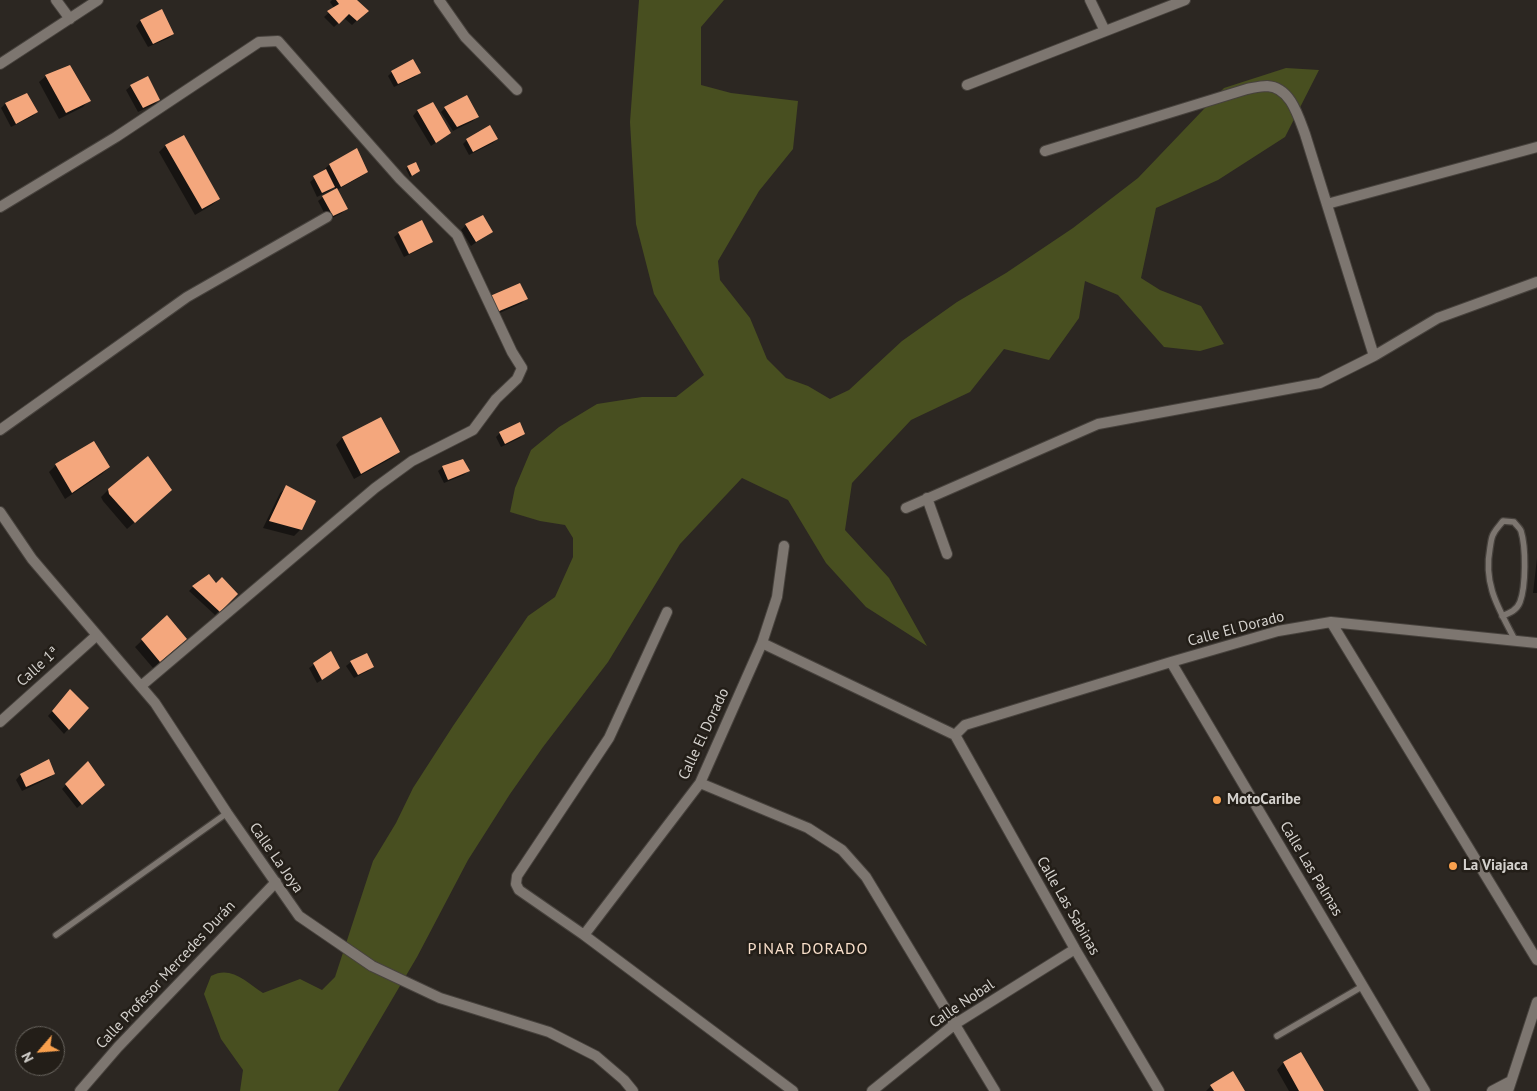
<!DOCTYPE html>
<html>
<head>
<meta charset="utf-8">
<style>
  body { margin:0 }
  #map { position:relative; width:1537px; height:1091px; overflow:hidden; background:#2c2722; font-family:"PT Sans",sans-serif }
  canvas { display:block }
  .north { position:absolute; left:15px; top:1026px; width:50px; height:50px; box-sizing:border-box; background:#231e18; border:1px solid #6a6660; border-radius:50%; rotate:243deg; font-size:14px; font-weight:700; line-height:20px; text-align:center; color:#d4d1cd }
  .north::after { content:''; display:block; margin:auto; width:18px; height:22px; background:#f9a04d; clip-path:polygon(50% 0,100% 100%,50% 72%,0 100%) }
</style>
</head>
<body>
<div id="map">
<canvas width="1537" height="1091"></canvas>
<div class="north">N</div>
</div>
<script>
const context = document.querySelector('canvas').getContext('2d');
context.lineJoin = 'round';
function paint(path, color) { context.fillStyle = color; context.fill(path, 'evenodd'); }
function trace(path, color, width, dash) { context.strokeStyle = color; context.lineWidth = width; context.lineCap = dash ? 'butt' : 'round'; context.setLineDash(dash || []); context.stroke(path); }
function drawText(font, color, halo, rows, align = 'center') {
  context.font = font + ' "PT Sans",sans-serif'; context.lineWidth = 5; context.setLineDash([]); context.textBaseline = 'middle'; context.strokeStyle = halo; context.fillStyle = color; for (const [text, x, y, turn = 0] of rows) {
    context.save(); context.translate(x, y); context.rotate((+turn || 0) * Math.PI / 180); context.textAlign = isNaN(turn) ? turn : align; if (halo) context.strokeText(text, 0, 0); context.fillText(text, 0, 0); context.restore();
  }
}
const green = new Path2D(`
  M639 0H724L701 27V85L731 93 798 101 793 149 759 191 718 261 720 280 750 318 767 359 786 378 808 386 830 399 849 390 902 341 957 302 1006 273 1073 228 1138 178 1224 88 1286 68 1319 70 1285 137 1218 180 1156 208 1141 278 1160 290 1201 306 1224 344 1200 351 1164 347 1118 295 1085 281 1079 318 1049 360 1004 349 970 392 911 420 852 483 845 530 889 578 927 646 866 607 826 563 788 500 742 478 680 544 608 662 543 747 510 794 468 860 417 957 338 1091H240L243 1070 221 1039 204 994 211 976C231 965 246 982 263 993L300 979 322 990 335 977 373 861 396 823 413 788 453 726 528 616 555 597 573 557V538L565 525 540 521 510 512 515 488 531 450 559 427 597 404 642 397H676L704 375 654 294 636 224 630 122Z`);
const shadow = new Path2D(`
  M332 0H355L367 11 352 25 344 18 334 27 324 17 334 8 330 2Z
  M162 10 173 34 169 38 148 47 136 26 140 21Z
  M392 72H419L415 77 394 87 388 76Z
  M46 76 89 100 83 107 59 119 39 82Z
  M131 86 159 99 155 104 138 112 126 90Z
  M27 94 37 111 33 116 11 127 1 108 5 104Z
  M433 104 450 133 431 146 413 116 417 111Z
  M445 108 477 117 473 121 453 131 441 112Z
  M184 136 219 199 212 205 195 215 159 152 165 146Z
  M497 139 493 143 469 155 463 144 467 140Z
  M357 150 367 172 362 176 337 190 346 208 342 213 328 220 318 201 323 197 336 190 334 186 329 191 317 197 310 182 329 165Z
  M408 167 417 173 410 177 406 169Z
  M483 216 491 232 471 246 461 230 466 225Z
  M399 233 432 242 427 246 404 257 394 237Z
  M526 298 522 303 493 316 486 301Z
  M380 419 399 452 392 458 354 479 336 445 342 438Z
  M500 433H524L520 438 501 447 496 437Z
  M56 465 109 467 102 474 65 499 49 472Z
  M443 467 468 471 464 475 444 483 438 471Z
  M287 487 301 529 294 536 263 528 280 493Z
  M108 490 163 497 127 529 103 501 101 497Z
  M1537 558V593H1533Z
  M193 587 236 594 215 615 189 591Z
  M167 617 179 646 153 668 135 647Z
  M331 653 334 672 317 683 309 668Z
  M351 662 372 666 368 671 354 678 346 666Z
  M66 695 87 708 64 734 48 716Z
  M48 761 54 773 49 778 22 791 16 780 20 775Z
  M88 763 99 789 77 808 62 789Z
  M1301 1053 1323 1091H1289L1277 1070 1283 1063Z
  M1211 1086 1243 1091H1206Z`);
const building = new Path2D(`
  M336 0H357L369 11 357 21 349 14 339 24 327 11 339 4Z
  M162 9 174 34 153 44 140 20Z
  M413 59 421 73 398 84 391 71Z
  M70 65 91 101 66 113 45 75Z
  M148 76 160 100 143 108 130 85Z
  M27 93 38 112 16 124 5 103Z
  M467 95 479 117 457 127 444 107Z
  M433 102 451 133 436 143 417 110Z
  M490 125 498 139 473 152 466 139Z
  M184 135 220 199 202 209 165 145Z
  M357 148 368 172 341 187 329 164Z
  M416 162 420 171 412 176 407 166Z
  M326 169 335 187 322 193 313 176Z
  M337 188 348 209 333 216 322 196Z
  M483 215 493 232 476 242 465 224Z
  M422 220 433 242 409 254 398 232Z
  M520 283 528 299 497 312 490 296Z
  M381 417 400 452 361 474 342 437Z
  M520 422 525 434 505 444 499 432Z
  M94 441 110 467 72 493 55 464Z
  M148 456 172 490 135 523 109 494 108 489Z
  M463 459 470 471 448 480 442 466Z
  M286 485 316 501 302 530 269 521Z
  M209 574 216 583 222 577 238 594 220 612 192 586Z
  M167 615 187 639 160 662 141 639Z
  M331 651 340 668 322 680 313 663Z
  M367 653 374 667 358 675 350 661Z
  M70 689 89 708 69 730 52 711Z
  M49 759 55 774 26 787 20 774Z
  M88 761 105 785 82 805 65 784Z
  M1301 1052 1324 1091H1299L1283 1062Z
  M1233 1071 1245 1091H1214L1210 1085Z`);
const lane = new Path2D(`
  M1502 616C1510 613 1517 610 1520 602 1526 586 1526 547 1521 531 1520 528 1516 525 1514 522L1503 521C1500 525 1496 529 1494 533 1491 537 1491 543 1490 548 1483 585 1499 609 1515 640
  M56 935 227 813
  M1277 1036 1363 986`);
const street = new Path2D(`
  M56 0 70 19
  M439 0 465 37 517 90
  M1090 0 1105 31
  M0 64 98 0
  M967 85 1185 0
  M1045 151 1247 89C1253 88 1260 86 1267 86 1290 87 1298 115 1305 134L1374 356
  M1327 204 1537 147
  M0 207 116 137 259 42 278 41 400 179 457 235 512 352 522 368 517 379 496 399 473 430 412 461 375 488 141 686
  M0 430 187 297 327 217
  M927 498 947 554
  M906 508 1098 424 1320 383 1374 356 1438 318 1537 282
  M0 512 32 559 155 703 227 813 299 916 372 966 440 998 549 1032 596 1056 624 1080 633 1091
  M667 612 609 738 517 876 516 884 519 890 584 935 793 1091
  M1331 622 1537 960
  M762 643 955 735
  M1171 662 1425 1091
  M0 722 97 635
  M955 735 965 725 1171 662 1278 631 1331 622 1537 643
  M955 735 1075 949 1159 1091
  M700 783 808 828 842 850 866 877 995 1091
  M584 935 700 783 762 643 777 597 784 546
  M80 1091 118 1047 276 882
  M872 1091 955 1024 1075 949
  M1492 1091 1511 1081
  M1508 1091 1537 1002`);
const markers = [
  [1217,800,5,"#f9a04d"],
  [1453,866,5,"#f9a04d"]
];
const streetNames = [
  ["Calle El Dorado",1236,629,-15],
  ["Calle 1ª",38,667,-42],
  ["Calle El Dorado",704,734,-65],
  ["Calle La Joya",276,858,55],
  ["Calle Las Palmas",1311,869,59],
  ["Calle Las Sabinas",1068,906,60],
  ["Calle Profesor Mercedes Durán",166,975,-47],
  ["Calle Nobal",962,1004,-34]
];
const poiNames = [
  ["MotoCaribe",1227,800],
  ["La Viajaca",1463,866]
];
const neighbourhoodNames = [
  ["PINAR DORADO",808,949]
];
paint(green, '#484f20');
paint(shadow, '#0007');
paint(building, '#f4a77d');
trace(lane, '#47423d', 8);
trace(street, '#47423d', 12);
trace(lane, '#7d7670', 5.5);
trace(street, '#7d7670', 10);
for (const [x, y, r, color] of markers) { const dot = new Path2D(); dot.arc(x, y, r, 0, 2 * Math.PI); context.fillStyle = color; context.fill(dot); trace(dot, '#231e18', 2); }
drawText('15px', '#d4d1cd', '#231e18', streetNames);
drawText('bold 15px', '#d4d1cd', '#231e18', poiNames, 'left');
context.letterSpacing = '1px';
drawText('16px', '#f9dfca', '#231e18', neighbourhoodNames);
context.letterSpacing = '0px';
</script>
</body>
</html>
